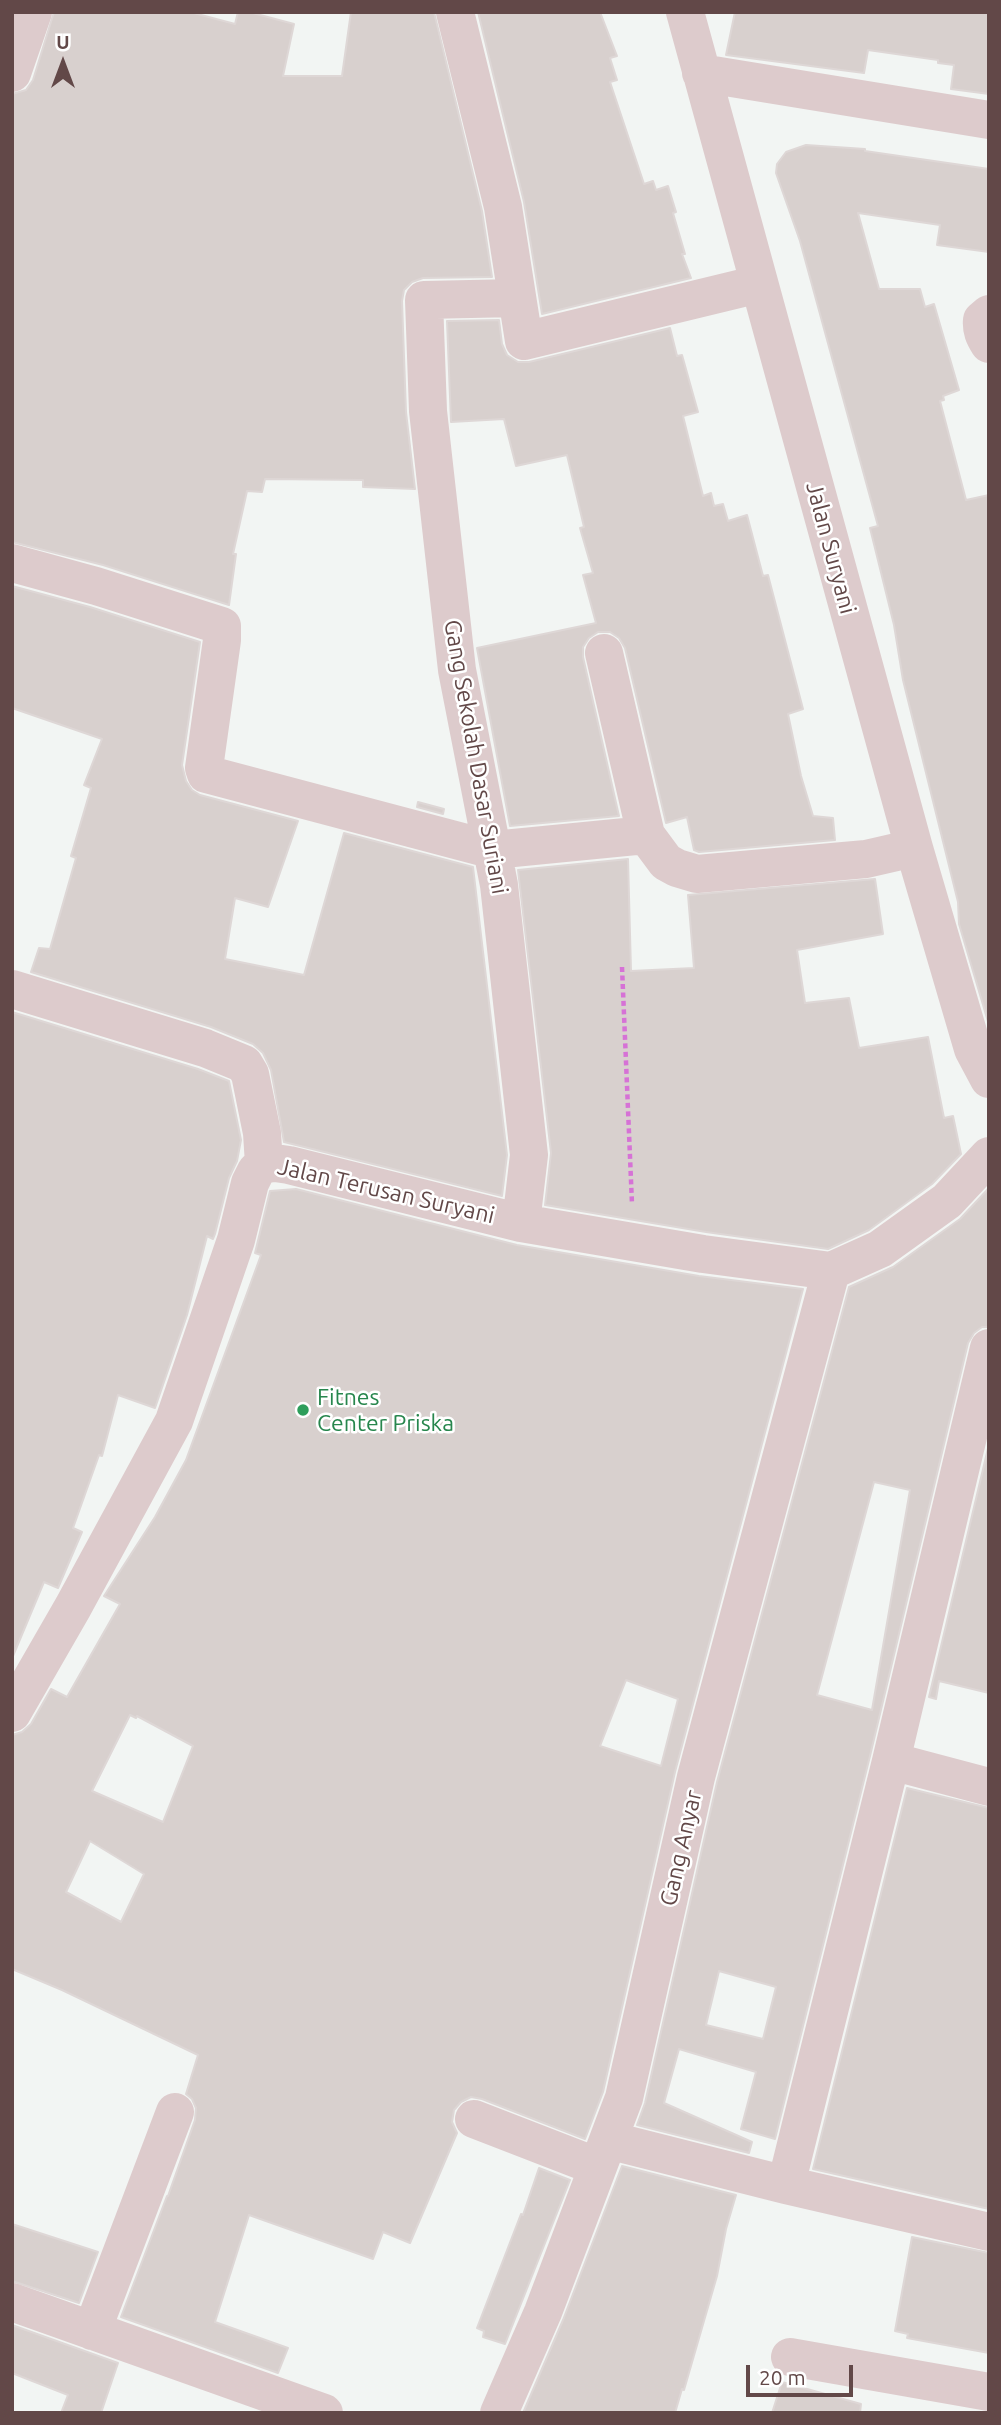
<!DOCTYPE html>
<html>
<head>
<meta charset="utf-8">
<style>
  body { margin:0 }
  #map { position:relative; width:1001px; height:2425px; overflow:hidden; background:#f2f5f3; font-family:Ubuntu,sans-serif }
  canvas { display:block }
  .frame { position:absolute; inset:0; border:14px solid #624848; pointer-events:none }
  .north { position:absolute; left:28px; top:28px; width:70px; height:70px; -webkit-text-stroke:5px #fff; paint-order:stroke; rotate:0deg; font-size:19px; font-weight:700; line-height:28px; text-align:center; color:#624848 }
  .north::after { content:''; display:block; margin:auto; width:24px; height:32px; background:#624848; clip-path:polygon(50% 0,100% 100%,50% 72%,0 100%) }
  .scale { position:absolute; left:746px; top:2365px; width:107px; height:32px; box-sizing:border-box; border:4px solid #624848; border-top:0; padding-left:9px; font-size:21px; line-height:24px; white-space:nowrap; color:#624848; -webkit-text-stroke:5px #fff; paint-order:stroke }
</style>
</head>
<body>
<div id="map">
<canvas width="1001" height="2425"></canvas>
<div class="frame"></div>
<div class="north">U</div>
<div class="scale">20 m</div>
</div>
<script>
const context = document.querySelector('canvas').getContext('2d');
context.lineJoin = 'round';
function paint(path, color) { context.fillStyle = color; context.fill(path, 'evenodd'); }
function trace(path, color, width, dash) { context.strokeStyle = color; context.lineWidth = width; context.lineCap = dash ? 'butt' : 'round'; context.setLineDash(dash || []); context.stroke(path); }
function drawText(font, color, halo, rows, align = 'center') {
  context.font = font + ' Ubuntu,sans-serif'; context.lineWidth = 5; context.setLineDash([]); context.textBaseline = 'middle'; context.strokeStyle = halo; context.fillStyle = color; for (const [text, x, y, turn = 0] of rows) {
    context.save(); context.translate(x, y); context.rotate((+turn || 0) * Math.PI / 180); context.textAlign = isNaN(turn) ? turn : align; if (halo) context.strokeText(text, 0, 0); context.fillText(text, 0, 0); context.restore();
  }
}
const building = new Path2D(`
  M54 12H190L235 24 238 12H249L294 24 283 76H342L351 12H434L482 211 492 277 423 278 412 282 404 290 402 301 406 412 415 489 363 487V480L265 479 262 492 247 491 233 554H236L229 605 103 565 12 542V94L26 90 33 80Z
  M478 12H600L617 56 610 58 617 80 610 82 644 184 653 181 656 190 668 186 676 212 673 213 685 254H682L691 278 542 314 524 202Z
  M735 12H989V94L951 89 954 65 938 63V60L868 50 864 73 726 55Z
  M806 145 865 149V151L989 169V252L937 245 940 225 858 213 879 289H920L925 307 934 304 959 390 943 396 944 400 940 401 966 500 989 495V1025L959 924 958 902 903 680 894 625 870 528 878 526 800 241 776 173 777 164 786 152Z
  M499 320 502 344 507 355 518 362H529L670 328 677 356 682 355 698 412 683 416 703 496 711 493 714 506 723 504 728 521 747 515 763 576 768 575 803 709 788 714 801 776 813 816 833 818 835 840 699 852 694 850 687 817 666 823 625 648 619 638 610 632H598L589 638 583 647V657L619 816 510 826 477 648 596 623 583 575 593 573 580 528 584 527 567 455 516 466 504 419 451 422 447 321Z
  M12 586 90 607 200 642 182 765 186 781 192 790 200 795 298 821 268 907 235 898 225 959 304 975 344 833 473 867 507 1155 502 1196 284 1142 271 1070 263 1053 253 1044 211 1027 31 972 39 948 50 949 76 858 71 856 91 788 84 785 102 739 12 708Z
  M418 802 444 809 443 814 417 807Z
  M628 859 631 971 694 968 688 895 875 879 883 934 797 950 805 1003 849 998 859 1048 928 1037 944 1118 953 1116 961 1154 932 1184 869 1230 828 1249 706 1232 545 1205 551 1153 518 870Z
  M12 1012 198 1069 229 1081 241 1140 237 1161 229 1178 215 1234 213 1239 207 1236 187 1315 155 1408 118 1395 102 1456 99 1455 73 1528 82 1532 58 1588 44 1582 13 1656Z
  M989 1188V1327H982L974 1333 968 1343 870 1756 775 2139 741 2129 756 2072 679 2049 664 2103 752 2142 749 2153 637 2125 645 2103 717 1782 849 1287 893 1267 960 1219ZM874 1482 910 1490 872 1710 817 1695ZM719 1971 776 1987 763 2039 706 2025Z
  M296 1189 517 1245 699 1276 803 1289 675 1772 603 2092 585 2139 482 2099 471 2097 461 2102 454 2110 452 2122 457 2133 410 2243 383 2232 373 2259 249 2215 215 2322 288 2348 278 2373 121 2317 167 2196H168L195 2120 196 2108 192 2099 186 2094 198 2055 62 1990 12 1969V1735L22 1732 31 1724 51 1689 67 1697 120 1604 104 1596 155 1517 186 1460 261 1255 255 1253 270 1191ZM626 1680 678 1699 661 1766 600 1746ZM130 1715 136 1718 137 1716 193 1746 163 1822 92 1791ZM90 1841 144 1874 121 1922 66 1892Z
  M989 1444V1693L939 1681 936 1699 929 1697Z
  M907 1788 989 1808V2209L813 2169Z
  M622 2166 736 2195 726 2229 717 2276 684 2390 682 2389 675 2413H523L563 2320Z
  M539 2168 570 2180 505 2344 483 2337 484 2331 477 2328 521 2214 523 2215Z
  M12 2224 98 2252 79 2303 12 2281Z
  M912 2237 989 2253V2353L907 2338 908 2334 895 2331Z
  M12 2325 118 2363 101 2413H61L68 2395 12 2373Z
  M782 2382 861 2404 860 2413H772Z`);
const path = new Path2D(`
  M622 967 632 1204`);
const minor = new Path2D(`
  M455 12 503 207 524 341 759 284
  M685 12 914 848 973 1049 989 1079
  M12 73 33 12
  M701 73 989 120
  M517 298 424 300 428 411 457 670 499 885 529 1155 521 1223
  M989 314 982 320C981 330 984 336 989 344
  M12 563 96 586 222 626V640L204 768 206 774 493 850 646 835
  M604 653 646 835 666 862 677 868 697 874 866 859 914 848
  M12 989 205 1048 244 1064 250 1074 262 1133 264 1164
  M12 1713 73 1607 174 1421 236 1240 250 1183 256 1171 264 1164 275 1163 289 1165 521 1223 703 1254 831 1271 880 1249 947 1201 989 1156
  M891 1761 989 1787
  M474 2119 598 2167
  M608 2140 786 2185 989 2232
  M786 2185 891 1761 989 1348
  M12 2302 324 2413
  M92 2331 175 2112
  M790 2357 989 2392
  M499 2413 543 2312 624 2098 696 1777 831 1271`);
const markers = [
  [303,1410,7,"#2e9e5b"]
];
const streetNames = [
  ["Jalan Suryani",831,548,75],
  ["Gang Sekolah Dasar Suriani",476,757,80],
  ["Jalan Terusan Suryani",386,1191,13],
  ["Gang Anyar",681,1848,-77]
];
const leisureNames = [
  ["Fitnes",317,1397],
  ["Center Priska",317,1423]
];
paint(building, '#d8d0ce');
trace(building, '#ded7d6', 2);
trace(path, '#d672d6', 4.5, [5, 3.5]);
trace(minor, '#ddcbcc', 38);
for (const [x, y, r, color] of markers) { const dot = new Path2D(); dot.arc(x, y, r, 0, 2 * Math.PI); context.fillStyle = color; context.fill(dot); trace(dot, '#fff', 2.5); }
drawText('23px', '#624848', '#fff', streetNames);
drawText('23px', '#27864d', '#fff', leisureNames, 'left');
</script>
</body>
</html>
